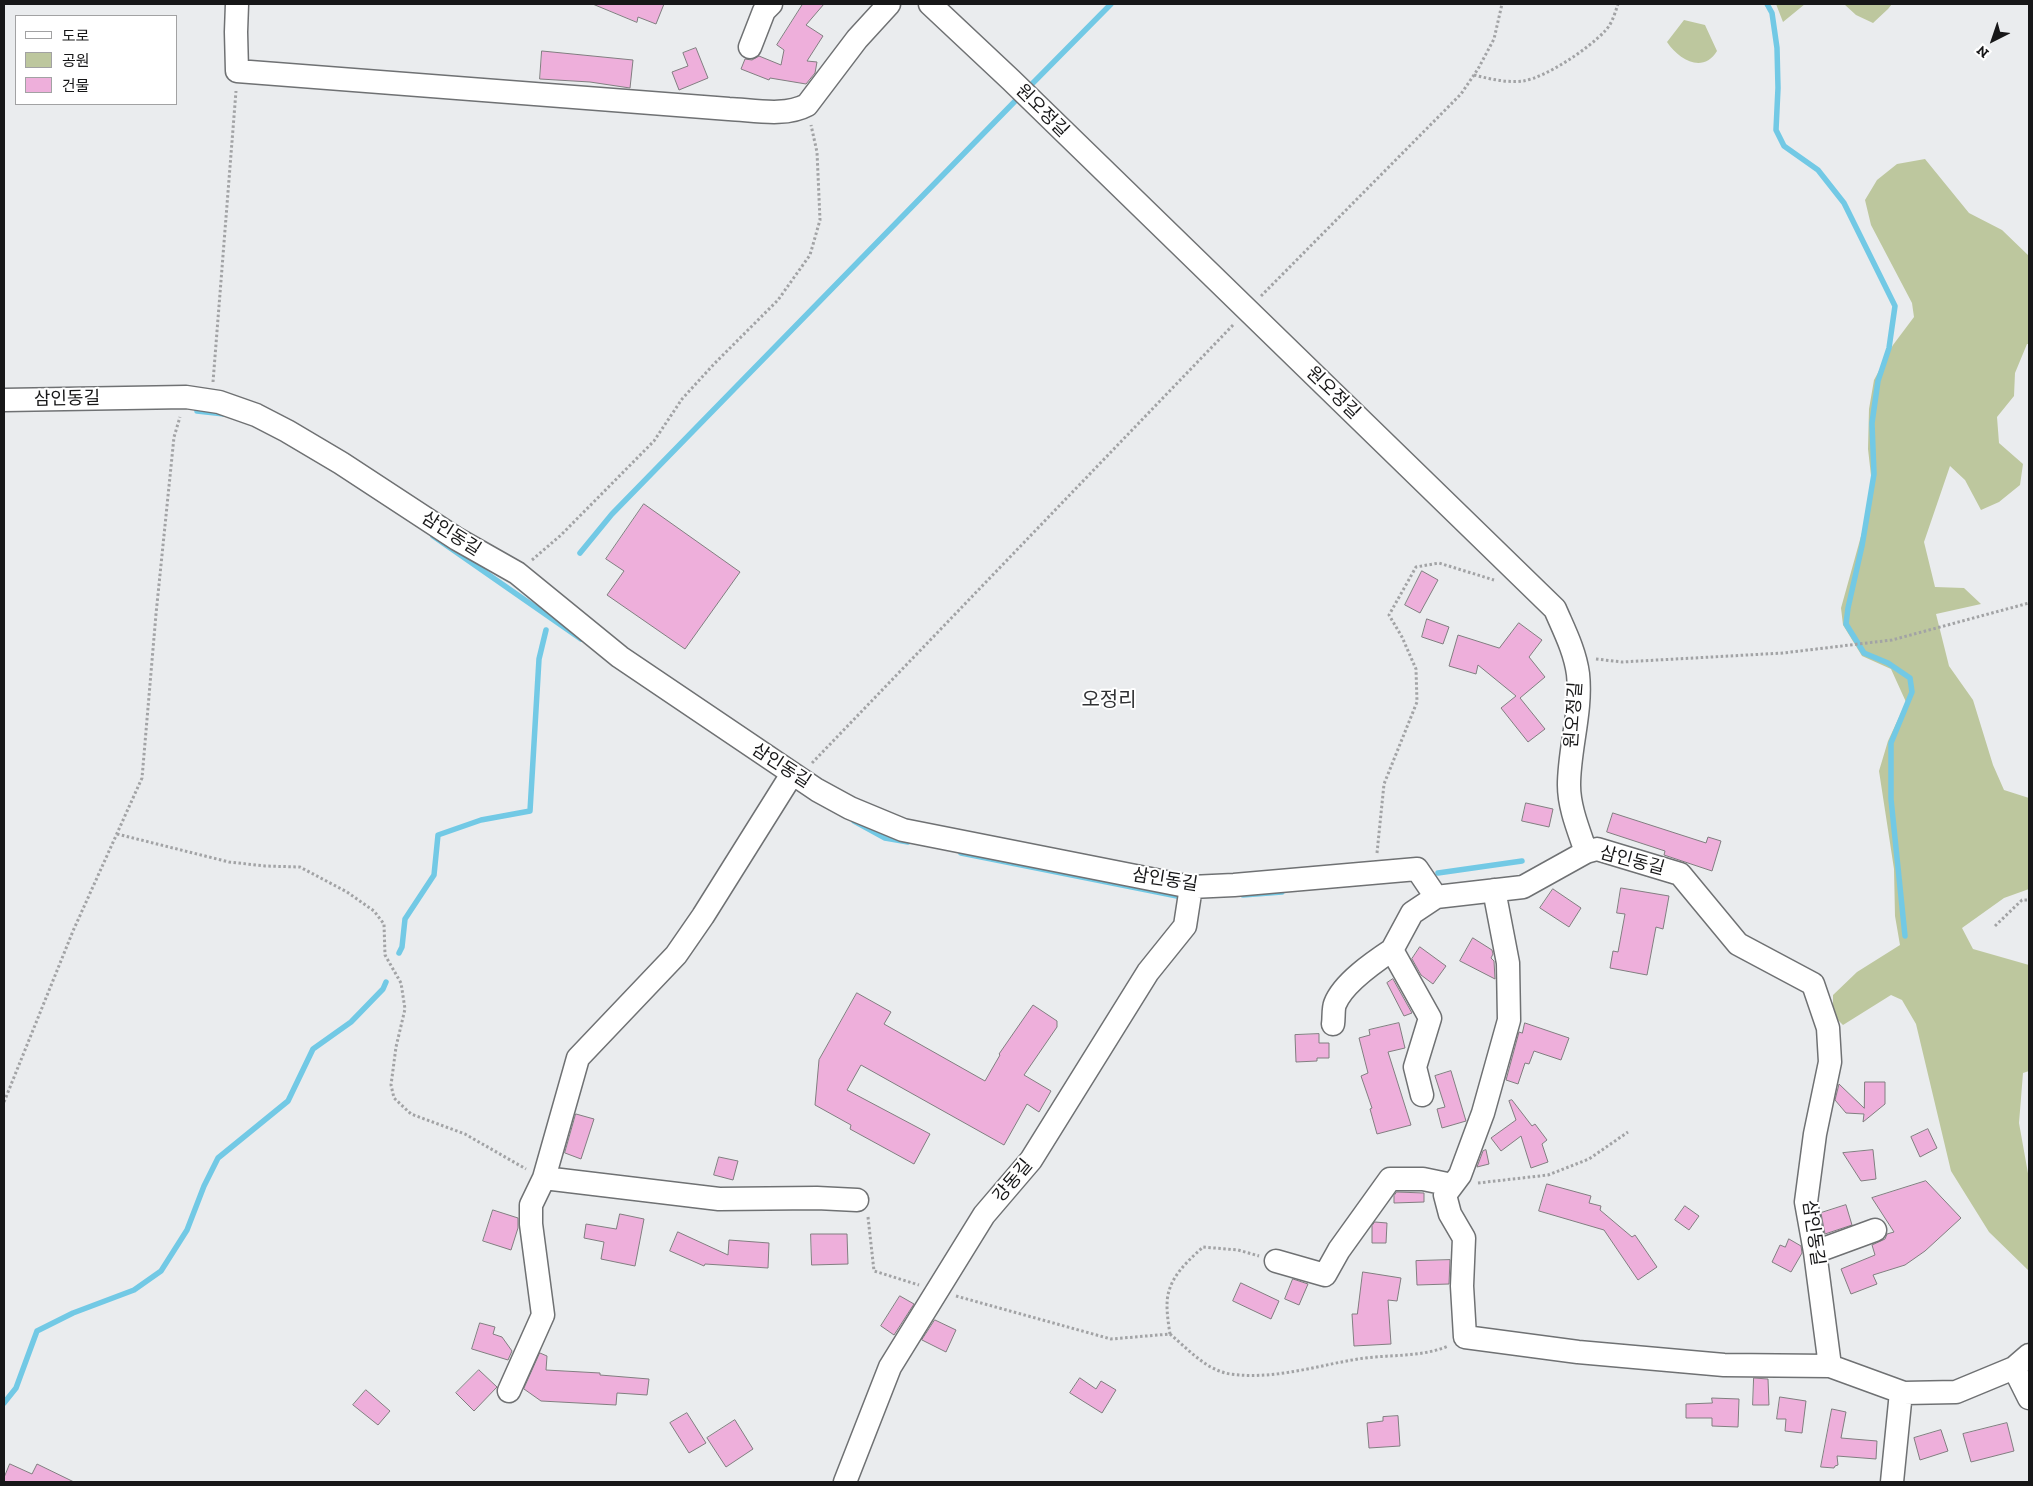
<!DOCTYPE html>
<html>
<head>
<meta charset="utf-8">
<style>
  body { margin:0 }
  #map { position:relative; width:2033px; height:1486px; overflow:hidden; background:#eaecee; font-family:"Zilla Slab","Noto Sans KR",serif }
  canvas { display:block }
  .frame { position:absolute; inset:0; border:5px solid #171718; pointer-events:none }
  .legend { position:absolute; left:15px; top:15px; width:162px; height:90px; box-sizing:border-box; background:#fff; border:1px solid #a2a2a3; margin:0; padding:6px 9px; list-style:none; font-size:15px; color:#171718 }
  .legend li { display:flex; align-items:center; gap:10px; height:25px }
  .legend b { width:25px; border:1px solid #a2a2a3 }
  .north { position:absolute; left:1968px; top:15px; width:50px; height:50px; -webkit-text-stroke:4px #fff; paint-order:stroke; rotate:221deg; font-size:14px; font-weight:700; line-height:20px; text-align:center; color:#171718 }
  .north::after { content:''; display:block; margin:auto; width:18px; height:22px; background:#171718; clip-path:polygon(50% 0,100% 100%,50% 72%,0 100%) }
</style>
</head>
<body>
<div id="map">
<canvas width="2033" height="1486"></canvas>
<div class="frame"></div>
<ul class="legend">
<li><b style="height:6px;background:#fff"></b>도로</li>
<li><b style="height:14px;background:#bdc79e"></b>공원</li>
<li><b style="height:14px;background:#eeafdb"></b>건물</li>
</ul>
<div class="north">N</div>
</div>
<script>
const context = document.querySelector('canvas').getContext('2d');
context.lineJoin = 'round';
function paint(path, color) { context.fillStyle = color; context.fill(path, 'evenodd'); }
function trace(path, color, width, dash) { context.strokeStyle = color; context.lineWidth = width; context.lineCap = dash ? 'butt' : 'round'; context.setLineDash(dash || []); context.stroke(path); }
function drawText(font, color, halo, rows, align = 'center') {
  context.font = font + ' "Zilla Slab","Noto Sans KR",serif'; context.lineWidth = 4; context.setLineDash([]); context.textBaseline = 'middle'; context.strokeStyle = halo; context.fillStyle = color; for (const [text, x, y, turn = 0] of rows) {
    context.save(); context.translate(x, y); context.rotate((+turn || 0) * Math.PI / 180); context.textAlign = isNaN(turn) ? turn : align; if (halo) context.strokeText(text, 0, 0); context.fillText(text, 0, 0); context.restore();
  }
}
const green = new Path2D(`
  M1776 4H1805L1783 22Z
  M1844 4H1892L1888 9 1873 23 1856 15Z
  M1684 20 1705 25 1717 51C1703 74 1679 60 1667 42Z
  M1925 159 1969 213 2002 230 2029 256V344H2027L2015 373 2014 396 1997 417 1999 443 2023 464 2020 485 1999 502 1981 510 1965 480 1950 466 1924 542 1935 587 1964 588 1981 604 1936 614 1949 666 1973 700 1993 765 2004 790 2029 798V889L2004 898 1962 928 1973 949 2029 965V1071L2023 1073 2019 1123 2029 1179V1271L1989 1232 1951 1171 1916 1024 1902 1000 1891 995 1843 1025 1833 1015V995L1857 972 1900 945 1895 916 1894 869 1879 771 1888 741 1906 702 1891 669 1862 656 1843 625 1841 608 1873 493 1868 449 1869 409 1874 380 1893 345 1914 317 1912 303 1871 225 1865 200 1877 180 1897 164Z`);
const stream = new Path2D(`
  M1767 4 1772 13 1777 48 1778 88 1776 130 1784 146 1818 170 1844 203 1895 306 1889 348 1878 381 1872 423 1874 474 1862 546 1848 608 1846 624 1864 653 1888 663 1910 678 1912 692 1891 743V799L1905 936
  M1027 89 1111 4
  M197 411 224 414
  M433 536 581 639
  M580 553 612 514 1021 95
  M854 821 885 838 908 842
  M961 853 1177 896
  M1438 873 1522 861
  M1243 895 1282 892
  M399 953 402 947 405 919 434 875 438 835 481 820 530 811 539 659 546 630
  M4 1403 16 1388 37 1331 73 1313 134 1290 161 1271 187 1230 204 1186 218 1158 288 1101 313 1049 351 1022 383 989 386 982`);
const building = new Path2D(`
  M593 4H664L656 24 638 17 637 22Z
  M803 4H824L806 25 823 36 807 61 817 62 815 73 806 84 770 78 769 80 741 69 745 59 752 60 759 56 781 65 784 50 777 45Z
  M696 48 708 78 679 90 672 72 688 66 683 53Z
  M542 51 633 60 630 88 590 82 540 79Z
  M644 504 740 572 685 649 607 595 624 571 606 559Z
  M1422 571 1438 580 1420 613 1405 605Z
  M1427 619 1449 627 1443 644 1422 637Z
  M1519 623 1542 640 1529 657 1545 677 1520 698 1545 729 1528 742 1501 708 1516 696 1478 665 1476 674 1449 666 1458 635 1499 648Z
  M1526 803 1553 809 1549 827 1522 821Z
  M1613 813 1706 843 1708 837 1721 841 1712 871 1664 855 1665 851 1607 832Z
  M1621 888 1669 896 1663 929 1656 927 1647 975 1610 968 1613 951 1618 952 1625 914 1617 913Z
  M1553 889 1581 908 1569 927 1540 908Z
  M1473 938 1492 950 1493 954 1491 958 1494 961 1495 979 1460 961Z
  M1420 947 1446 966 1433 984 1421 975 1412 959Z
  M1393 979 1412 1013 1404 1016 1387 983Z
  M857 993 891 1012 884 1024 985 1081 1000 1055 999 1054 1033 1005 1057 1021V1027L1024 1075 1051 1091 1039 1112 1027 1104 1004 1145 861 1065 847 1090 930 1134 914 1164 850 1129 851 1125 815 1105 819 1060Z
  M1399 1023 1405 1048 1388 1052 1411 1125 1377 1134 1370 1109 1372 1108 1361 1076 1368 1073 1359 1038 1370 1035 1369 1030Z
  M1525 1023 1569 1038 1561 1060 1534 1051 1529 1064 1525 1063 1518 1084 1506 1080 1519 1032 1522 1033Z
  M1319 1034V1043H1329V1058H1317V1061L1296 1062 1295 1035Z
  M1451 1071 1466 1121 1442 1128 1437 1109 1445 1107 1435 1076Z
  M1865 1082H1885V1104L1863 1122 1864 1114 1846 1113 1835 1100 1839 1084 1864 1108Z
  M1512 1100 1532 1126 1535 1124 1547 1140 1542 1144 1548 1162 1531 1168 1521 1136 1501 1151 1491 1138 1516 1120 1509 1101Z
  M576 1114 594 1119 581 1159 565 1153Z
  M1928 1129 1937 1148 1920 1157 1911 1137Z
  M1486 1150 1489 1164 1477 1167 1483 1151Z
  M1873 1150 1876 1179 1861 1181 1843 1153Z
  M719 1157 738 1161 733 1180 714 1175Z
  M1926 1181 1961 1218 1925 1251 1905 1265 1873 1275 1877 1284 1851 1294 1841 1269 1875 1255 1872 1245 1885 1239 1887 1234 1894 1232 1872 1198Z
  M1547 1184 1591 1196 1589 1203 1601 1206 1600 1210 1632 1237 1635 1235 1657 1267 1638 1280 1604 1230 1539 1211Z
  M1397 1192 1424 1193V1202L1394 1203V1196Z
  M1846 1205 1852 1225 1825 1234 1821 1213Z
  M1685 1206 1699 1216 1689 1230 1675 1220Z
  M493 1210 518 1218V1228L511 1250 483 1241Z
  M620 1214 644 1219 635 1266 601 1259 604 1242 584 1238 586 1224 616 1229Z
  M1375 1222 1387 1223 1386 1243H1372V1226Z
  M678 1232 728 1255 729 1240 769 1243 768 1268 705 1264 704 1266 670 1251Z
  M811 1234H847L848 1264 812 1265Z
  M1789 1239 1801 1246 1802 1253 1791 1272 1772 1262 1780 1245 1785 1247Z
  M1450 1260 1449 1284 1417 1285 1416 1261Z
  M1363 1272 1401 1278 1397 1301 1388 1300 1391 1344 1354 1346 1352 1314H1357Z
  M1293 1279 1308 1284 1299 1305 1285 1299Z
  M1241 1283 1279 1301 1271 1319 1233 1301Z
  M900 1296 914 1304 894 1335 881 1326Z
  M935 1320 956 1330 946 1352 922 1340Z
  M480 1323 495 1327 493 1334 502 1337 512 1351 508 1360 472 1349Z
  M540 1353 547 1356 546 1370 600 1373V1375L649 1379 647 1395 617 1393 616 1405 541 1401 524 1389Z
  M479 1370 497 1387 474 1411 456 1393Z
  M1080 1378 1096 1389 1101 1381 1116 1390 1102 1413 1070 1393Z
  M1754 1378 1768 1379 1769 1405H1753Z
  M366 1390 390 1411 378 1425 353 1405Z
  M1780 1397 1806 1401 1802 1433 1785 1431 1786 1419H1777Z
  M1712 1398 1739 1399 1738 1427 1712 1426V1418H1686V1404L1712 1403Z
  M1832 1409 1846 1412 1841 1438 1877 1441 1876 1459 1837 1456 1838 1465 1835 1466 1834 1468 1821 1467Z
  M687 1413 706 1443 689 1453 670 1423Z
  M1398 1416 1400 1446 1369 1448 1367 1423 1383 1421V1417Z
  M735 1420 753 1449 726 1467 707 1438Z
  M2007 1423 2014 1451 1971 1462 1963 1434Z
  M1941 1430 1948 1451 1920 1460 1914 1438Z
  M10 1464 32 1474 37 1464 74 1482H4V1478Z`);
const path = new Path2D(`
  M1474 75C1490 79 1507 83 1523 81 1547 77 1588 49 1605 31 1612 24 1615 13 1618 4
  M1261 296 1461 94 1478 69 1494 39 1502 4
  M213 382 236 91
  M532 560 561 535 654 441 682 399 714 364 778 300 810 255 820 220 817 152 811 125
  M1596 659 1622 662 1783 653 1892 640 2029 603
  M812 763 1234 324
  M117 834 229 862 265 866 300 867 347 892 374 911 384 924 385 955 401 983 405 1009 396 1047 391 1085 394 1098 411 1114 465 1134 526 1169
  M1377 853 1384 784 1417 702 1416 669 1402 637 1389 615 1416 567 1439 563 1494 580
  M1995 926 2022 900H2029
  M4 1102 73 931 142 778 156 614 174 437 180 417
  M1478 1183 1548 1175 1589 1159 1628 1132
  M868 1217 874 1271 919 1285
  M956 1296 1111 1339 1170 1334C1188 1349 1206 1370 1230 1374 1274 1380 1315 1366 1358 1359 1388 1354 1420 1358 1448 1346
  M1170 1334C1168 1321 1165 1303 1169 1291 1174 1273 1190 1259 1203 1247L1238 1250 1259 1256`);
const minor = new Path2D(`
  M237 4 236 32 237 71 729 109C753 110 785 117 807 105L857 39 889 4
  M930 4 1011 80 1555 609C1564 630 1575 651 1578 674 1582 711 1569 749 1569 785 1569 808 1579 831 1586 852
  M750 47 764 11 771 4
  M4 400 186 397 219 402 256 415 287 431 341 463 457 539 517 573 620 657 817 790 850 808 903 830 1191 887 1234 885 1417 869 1436 897 1523 887 1586 852 1597 849 1680 874 1738 944 1813 984 1828 1028 1830 1062 1815 1134 1806 1202 1815 1252 1830 1366 1904 1393 1956 1392 2014 1368 2029 1355
  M1494 890 1508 963 1509 1020 1483 1113 1460 1175 1445 1195 1450 1214 1464 1238 1462 1286 1465 1337 1578 1352 1724 1365 1830 1366
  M1333 1024C1334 1018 1333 1009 1335 1004 1343 983 1374 962 1392 950
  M1422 1095 1415 1067 1430 1018 1392 950 1412 913 1436 897
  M544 1178 719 1199 817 1198 857 1200
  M1815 1252 1875 1230
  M1276 1261 1325 1275 1339 1250 1390 1179H1423L1452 1185
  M2014 1368 2029 1398
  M509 1391 543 1315 531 1224V1205L544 1178 578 1058 676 955 703 916 792 774
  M845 1482 890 1367 984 1215 1031 1160 1148 972 1185 926 1191 887
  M1892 1482 1901 1392`);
const streetNames = [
  ["원오정길",1042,111,45],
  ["원오정길",1333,393,44],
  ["삼인동길",67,399,-1],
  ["삼인동길",451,534,32],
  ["원오정길",1574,715,-86],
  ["삼인동길",781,766,33],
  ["삼인동길",1632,861,15],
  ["삼인동길",1165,880,9],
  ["강동길",1013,1181,-50],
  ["삼인동길",1813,1233,82]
];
const quarterNames = [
  ["오정리",1109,700]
];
paint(green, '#bdc79e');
trace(stream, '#72c9e5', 5.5);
paint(building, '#eeafdb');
trace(building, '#817e80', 1);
trace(minor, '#6f7173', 25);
trace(path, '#a2a3a5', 3, [2.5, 2.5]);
trace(minor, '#fff', 22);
drawText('18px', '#171718', '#fff', streetNames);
drawText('20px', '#303133', '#fff', quarterNames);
</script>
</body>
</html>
